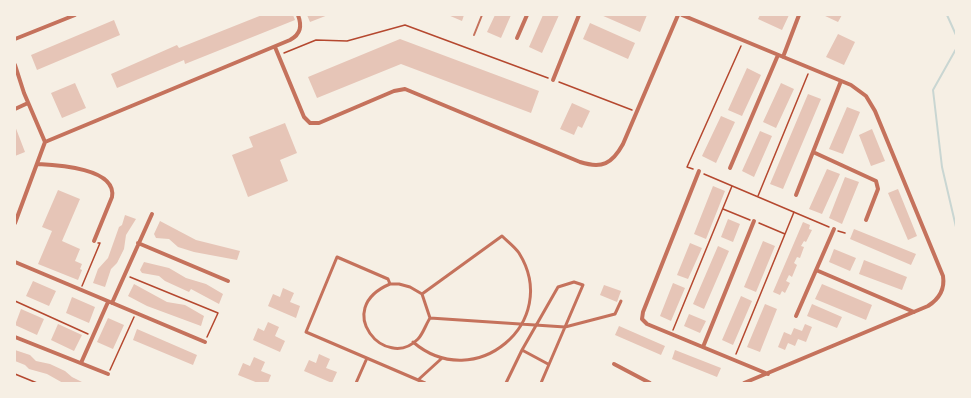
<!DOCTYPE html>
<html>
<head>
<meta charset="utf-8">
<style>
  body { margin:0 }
  #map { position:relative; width:971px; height:398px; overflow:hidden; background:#f6efe4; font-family:Barlow,sans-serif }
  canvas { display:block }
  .frame { position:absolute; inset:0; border:16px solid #f6efe4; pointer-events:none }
</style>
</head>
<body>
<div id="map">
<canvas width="971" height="398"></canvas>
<div class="frame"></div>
</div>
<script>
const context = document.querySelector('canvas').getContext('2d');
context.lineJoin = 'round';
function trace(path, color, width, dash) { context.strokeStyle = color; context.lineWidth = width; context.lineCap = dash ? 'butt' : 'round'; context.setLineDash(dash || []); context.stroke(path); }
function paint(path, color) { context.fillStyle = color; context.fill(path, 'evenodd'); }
const stream = new Path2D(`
  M947 15 956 35
  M956 49 933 90 942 167 956 227`);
const building = new Path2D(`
  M262 15H293L295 20 185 64 184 60 117 88 111 74 177 45 179 48Z
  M307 15H328L310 22Z
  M448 15H464L462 21Z
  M495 15H511L501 38 487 32Z
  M543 15H559L542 53 529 47Z
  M601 15H647L640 32Z
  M760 15H789L782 30 758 19Z
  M823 15H842L838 22Z
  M114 20 120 35 37 70 31 55Z
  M590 23 635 43 628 59 583 39Z
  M838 34 855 42 844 65 826 57Z
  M400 39 539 91 531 113 401 64 317 98 308 77Z
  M747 68 761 75 742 116 728 110Z
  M75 83 86 108 62 118 51 93Z
  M781 83 794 89 776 128 763 122Z
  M808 94 821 99 783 189 770 184Z
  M572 103 590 111 582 128 578 126 574 135 560 129Z
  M847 107 860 112 843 154 829 149Z
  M721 116 735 122 716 163 702 156Z
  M285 123 297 153 280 160 288 181 248 197 232 155 253 147 249 137Z
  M15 126 25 152 15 156Z
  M872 129 885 161 871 166 859 135Z
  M760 131 772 136 754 177 742 171Z
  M827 169 840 174 822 214 809 209Z
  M845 177 859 182 842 224 829 218Z
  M713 186 725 191 706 239 694 234Z
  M898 189 917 236 908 240 888 193Z
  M58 190 80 199 62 241 80 249 75 261 82 264 80 269 82 270 78 280 38 264 52 231 42 227Z
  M125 215 136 219 126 235 124 249 117 263 111 269 105 287 93 283 98 269 108 258 119 227 122 225Z
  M728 219 740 224 733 242 721 237Z
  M160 221 196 240 240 251 237 260 194 252 178 247 169 239 156 238 154 234Z
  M803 222 810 225 809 229 812 230 806 242 804 241 801 246 804 247 800 258 797 257 794 263 797 265 792 277 789 275 786 281 790 283 785 293 782 291 780 295 773 292Z
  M854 229 916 254 911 265 850 239Z
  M763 241 775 246 756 292 744 287Z
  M690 243 702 248 688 279 677 275Z
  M718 246 729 251 704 309 693 304Z
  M834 249 856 258 850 271 829 262Z
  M864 260 907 277 902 290 859 274Z
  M144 262 169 268 186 278 206 284 223 294 219 304 191 289 189 292 165 281 159 276 142 273 140 270Z
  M33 281 56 291 49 306 26 296Z
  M673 283 685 288 671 321 660 316Z
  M134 284 167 302 185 305 204 316 201 326 147 306 128 296Z
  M822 284 872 305 866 320 815 299Z
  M604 285 621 291 617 302 600 295Z
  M283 288 294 293 290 302 300 306 296 318 268 306 273 294 280 297Z
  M741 296 752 301 733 345 722 340Z
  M72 297 95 307 89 323 66 313Z
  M765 304 777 309 760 352 747 347Z
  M812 304 842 317 837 328 807 316Z
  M21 309 44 319 37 335 15 325Z
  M689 314 706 321 700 333 684 326Z
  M108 318 124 325 113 349 97 342Z
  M268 322 279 327 275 336 285 341 280 352 253 340 258 328 264 331Z
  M58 324 82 335 74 351 51 340Z
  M805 324 812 327 806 342 798 339 795 346 788 343 785 350 778 347 784 332 791 335 794 328 802 331Z
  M619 326 665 346 661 355 615 335Z
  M137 329 197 355 193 365 133 340Z
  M15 350 30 355 36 361 50 364 65 371 72 377 82 382 90 383H63L47 374 29 369 25 365 15 361Z
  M675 350 721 368 717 377 672 359Z
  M319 354 330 359 326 368 337 372 332 383 304 371 309 360 316 363Z
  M254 357 265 362 261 371 271 375 268 383H258L238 375 243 363 250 366Z`);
const path = new Path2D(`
  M284 53 316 40 347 41 405 25 548 78
  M559 82 632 110
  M693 169 687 167 741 46
  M704 174 829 227
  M758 196 808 74
  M723 209 750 220
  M759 223 785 234
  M838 231 845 233
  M130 277 218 313 207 337
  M82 286 100 243H98
  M15 301 88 334
  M673 330 732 186
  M736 354 794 212
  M110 370 134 317
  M15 374 37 383`);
const service = new Path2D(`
  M474 35 482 15`);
const pedestrian = new Path2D(`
  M390 284 388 279 337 257 306 332 425 383
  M390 284H399L410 287 422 294 430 318C426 324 423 334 418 339 386 372 331 309 390 284Z
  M430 318 565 327 615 314 621 301
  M413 342C475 395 562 322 519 253 515 247 507 241 502 236L422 294
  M522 350 548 364
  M418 380 441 359
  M356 383 367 358
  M506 383 522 350 558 287 574 282 583 285 541 383`);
const minor = new Path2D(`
  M682 15 851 85 866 96 875 111 943 276C945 289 939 299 928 306L744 383
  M517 38 527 15
  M15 39 75 15
  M275 47 304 117 310 123H319L394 91 405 89 580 162C602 169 612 164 623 144L678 15
  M783 57 799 15
  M15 65 24 93 45 142 15 223
  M553 80 579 15
  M15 109 28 103
  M45 142 290 40C301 34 302 26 298 15
  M813 152 876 181 878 189 866 220
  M38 164C57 165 117 168 112 197L94 241
  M730 168 778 55
  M699 171 643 312 642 319 647 324 768 374
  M796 195 841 81
  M138 243 228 281
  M15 262 205 342
  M816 270 914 312
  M112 303 152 214
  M796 316 834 229
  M15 337 108 374
  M703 347 754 221
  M81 363 108 302
  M614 364 650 383`);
trace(stream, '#c9d6d2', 2);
paint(building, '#e6c5b7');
trace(path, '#b5482f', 1.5);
trace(service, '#c5725c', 2);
trace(pedestrian, '#c5725c', 3);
trace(minor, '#c5725c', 4);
</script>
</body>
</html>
